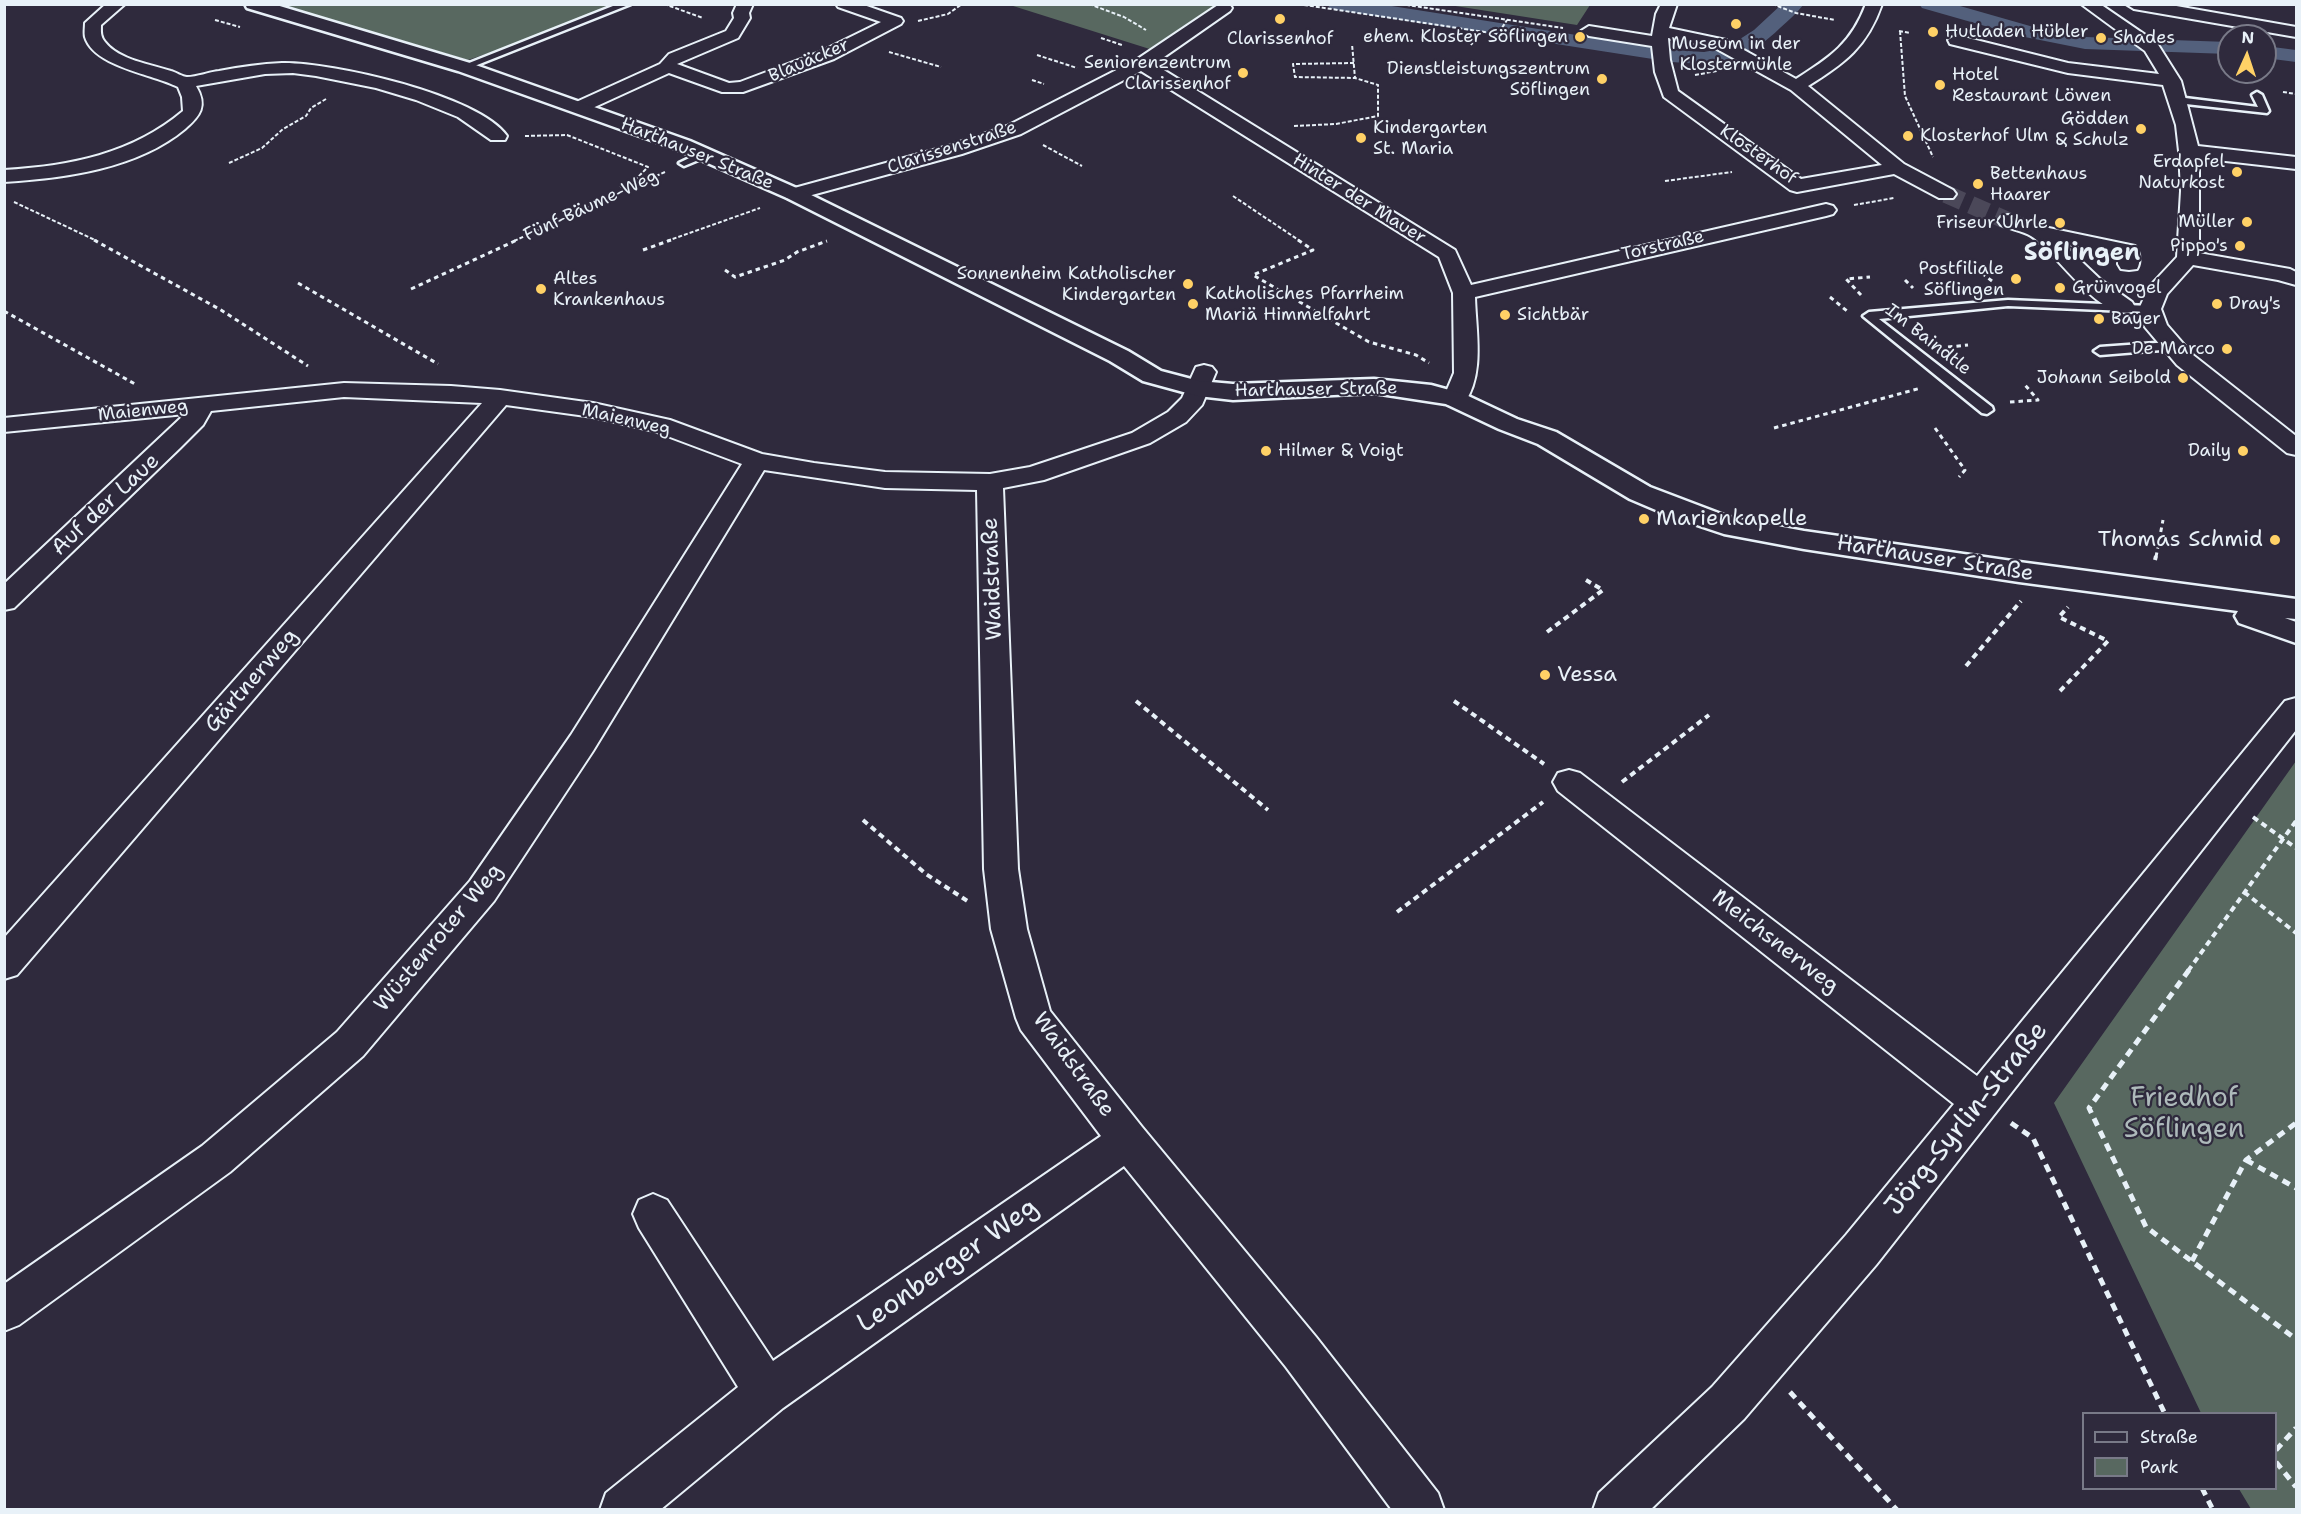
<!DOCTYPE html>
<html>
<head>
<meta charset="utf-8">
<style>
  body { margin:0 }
  #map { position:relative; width:2301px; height:1514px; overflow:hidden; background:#2f2a3d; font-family:"Shantell Sans",sans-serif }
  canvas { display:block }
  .frame { position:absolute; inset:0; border:6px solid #e8f1f8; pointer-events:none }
  .legend { position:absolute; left:2082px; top:1412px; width:195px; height:78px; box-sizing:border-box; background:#2f2a3d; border:2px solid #797a88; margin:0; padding:8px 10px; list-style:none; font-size:18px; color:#e8f1f8 }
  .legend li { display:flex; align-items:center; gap:12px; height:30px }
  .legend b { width:30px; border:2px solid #797a88 }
  .north { position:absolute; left:2217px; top:24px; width:60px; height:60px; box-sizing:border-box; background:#2f2a3d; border:2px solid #797a88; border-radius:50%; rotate:3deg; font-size:16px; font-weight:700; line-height:24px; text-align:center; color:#e8f1f8 }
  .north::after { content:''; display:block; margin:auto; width:21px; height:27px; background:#ffd166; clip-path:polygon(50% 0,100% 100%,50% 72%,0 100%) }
</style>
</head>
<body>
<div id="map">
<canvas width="2301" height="1514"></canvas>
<div class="frame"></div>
<ul class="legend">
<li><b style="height:8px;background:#2f2a3d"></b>Straße</li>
<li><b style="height:16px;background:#586860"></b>Park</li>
</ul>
<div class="north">N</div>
</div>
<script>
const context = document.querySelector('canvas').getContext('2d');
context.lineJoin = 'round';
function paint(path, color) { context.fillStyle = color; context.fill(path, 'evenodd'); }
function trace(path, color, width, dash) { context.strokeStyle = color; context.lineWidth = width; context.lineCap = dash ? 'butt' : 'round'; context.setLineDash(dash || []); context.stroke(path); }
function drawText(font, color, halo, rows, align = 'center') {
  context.font = font + ' "Shantell Sans",sans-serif'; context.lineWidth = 4.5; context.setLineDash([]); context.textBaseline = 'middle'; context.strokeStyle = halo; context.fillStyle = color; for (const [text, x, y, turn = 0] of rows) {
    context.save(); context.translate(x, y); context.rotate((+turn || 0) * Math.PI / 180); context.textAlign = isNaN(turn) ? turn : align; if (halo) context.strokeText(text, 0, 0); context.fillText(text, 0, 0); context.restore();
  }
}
const green = new Path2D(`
  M282 5H619L539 36 468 60Z
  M1010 5H1220L1156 51Z
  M1449 5 1590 4V5L1577 25Z
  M2296 761V1509H2251L2239 1489 2276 1488V1414L2201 1413 2054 1103Z`);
const canal = new Path2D(`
  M1327 4H1379L1672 50 1704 52 1726 48 1754 30 1782 4H1804C1797 13 1788 21 1780 28 1745 62 1719 66 1672 62L1337 10 1330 8Z
  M1919 4H1953L2030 26 2085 37 2229 42V54L2085 49 2020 36 1922 8Z
  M2265 46 2296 50V62L2265 58Z`);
const streetTunnel = new Path2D(`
  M1946 194 2008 221`);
const pathFar3 = new Path2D(`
  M664 4 703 18
  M1089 4 1124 17 1146 30
  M1298 4 1498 34 1507 20
  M1400 4 1563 28
  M1772 4 1796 13 1835 20
  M215 20 240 27
  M918 21 948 14 962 4
  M1899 31 1910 33
  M1900 31 1905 96 1933 157
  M1101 38 1122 45
  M1471 45 1480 32
  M889 52 941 67
  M1037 55 1077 68
  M1354 63 1293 64 1295 77 1355 78
  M1695 75 1717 71
  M1032 80 1044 84
  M2283 92 2296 94
  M1294 126 1336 124 1378 116V85L1355 78 1352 44
  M525 136 567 135 648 167 634 181 620 187
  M1043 145 1082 166
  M229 163 262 148 283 129 306 116 311 108 326 99
  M1665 181 1732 172
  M1233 196 1300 241
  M14 202 97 241
  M1854 205 1894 198
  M514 241 665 172
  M667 241 760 208`);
const pathFar2 = new Path2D(`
  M94 240 221 310 308 366
  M1298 240 1313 250 1253 275 1369 342 1416 355 1429 363
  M643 250 671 240
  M1975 268 1992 281
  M725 270 735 277 785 260 797 252 827 241
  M1905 280 1913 288
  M298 283 438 364
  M411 289 517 240
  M1861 295 1846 279 1870 277
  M1830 297 1847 311
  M4 311 135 384
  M1948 347 1968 345
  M2010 402 2038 400 2025 385
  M1774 428 1921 388
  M1935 428 1965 470 1959 477
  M2156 557 2163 520`);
const pathFar1 = new Path2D(`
  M2155 560 2156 556
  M1547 632 1603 590 1586 580
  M1966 666 2021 601
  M2060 691 2108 641 2059 617 2068 607
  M1136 701 1268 810
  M1454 701 1544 764
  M1622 782 1709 715
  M2253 817 2296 848
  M863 820 926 874 969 902
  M2244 892 2296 933
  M1397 912 1543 802
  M2188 971 2296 821`);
const path = new Path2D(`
  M2189 970 2089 1108 2146 1227 2296 1339
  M2011 1123 2033 1138 2165 1414
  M2246 1160 2296 1188
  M2192 1261 2246 1160 2296 1123
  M1790 1392 1897 1510
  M2276 1450 2296 1428
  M2276 1462 2296 1487
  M2202 1488 2213 1510`);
const lane = new Path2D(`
  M618 4H631L467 69 459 67Z
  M2257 92 2262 95 2269 111 2267 113 2177 103 2172 100 2177 97 2258 107 2252 95Z
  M704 151 709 154 708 156 684 166 679 163Z
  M2008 300 2150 306 2156 309 2150 312 2008 306 1879 319 1992 407 1993 410 1987 414 1982 413 1863 316 1869 312Z
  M2170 342 2174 343V349L2100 355 2094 351 2100 347Z`);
const street = new Path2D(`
  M106 4H125L101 25C101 31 100 36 105 42 119 60 150 64 171 71 175 72 183 77 187 77 197 77 209 72 219 71 239 67 261 64 282 63 331 62 479 95 507 136L505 140H491L458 117 416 100 376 88 316 76 293 73 265 74 196 86C208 106 200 116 185 129 137 169 65 178 4 182V170C70 166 132 154 183 111L182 97 178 87C153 74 94 67 85 37 84 33 85 27 85 23Z
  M737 4H753L749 13 750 18 738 38 677 64 729 83 740 82 822 51 881 22 838 7 836 4H861L901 18 903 21 901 24 834 59 743 92H722L669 73 586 111H574L571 107 574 103 660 64 669 54 726 31 734 18 733 13Z
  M1229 4 1232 8 1230 11 1154 64 1455 250 1471 285 1826 204 1833 206 1836 210 1833 214 1826 216 1475 297C1476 333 1485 373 1464 404L1455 406 1446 404 1443 399 1454 373 1453 293 1439 257 1141 71 1021 134 962 154 801 198H787L784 194 787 190 948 146 1007 126 1136 60 1218 5Z
  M1661 4H1677L1669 28 1726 40 1796 79C1830 57 1851 44 1866 4H1882C1867 47 1845 63 1808 86L1904 164 1953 190 1956 194 1953 198H1939L1894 174 1797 192 1790 190 1664 97 1655 72 1652 46 1589 36 1581 31 1589 26 1652 36 1656 14ZM1668 38 1715 48 1791 90 1882 165 1801 179 1678 91 1670 60Z
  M2081 4H2100L2157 43 2181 81 2198 146 2296 157V169L2199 158V253L2290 269 2296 272V285L2278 280 2193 265 2167 294 2161 309 2167 325 2193 355 2296 436V455L2287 453 2177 365 2145 327 2139 309 2149 287 2177 257 2181 191 2179 151 2176 125 2163 85 2068 73 1950 44 1948 40 1956 35 2068 63 2159 74 2145 51Z
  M2126 4H2165L2296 27V37L2134 9Z
  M2008 215 2044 227 2135 246C2140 252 2141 262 2137 269L2129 270 2121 269 2118 264V254L2062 243 2101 280 2132 302 2135 307 2132 312C2098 320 2057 252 2031 236 2023 231 2010 229 2001 225L1998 221 2001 217Z
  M1204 365 1212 367 1216 372 1202 405 1186 422 1150 443 1044 480 1003 488 1018 869 1027 929 1050 1011 1142 1127 1316 1337 1438 1493 1444 1510H1392L1286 1367 1124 1166 783 1408 660 1510H600L606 1493 738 1387 639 1228 633 1214 639 1200 653 1194 667 1200 773 1361 1101 1136 1021 1030 1016 1018 991 929 984 869 977 490 885 488 764 470 593 751 494 901 363 1056 230 1172 19 1325 4 1331V1284L202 1146 337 1032 470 881 571 735 742 464 654 431 593 417 506 405 17 975 4 979V938L482 403 344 397 211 411 203 425 180 448 14 608 4 610V584L185 414 4 432V418L344 383 451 386 500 390 593 403 670 420 762 454 814 463 885 472 990 474 1030 467 1132 433 1168 412 1182 398 1196 367Z
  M2296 698V730L1876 1265 1744 1419 1650 1510H1593L1599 1493 1712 1387 1846 1235 1954 1104 1558 791 1553 782 1558 773 1569 770 1580 773 1977 1076 2285 701Z`);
const secondary = new Path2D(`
  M245 4H273L470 63 690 141 801 190 1128 351 1161 371 1199 381 1233 384 1374 379 1431 385 1464 394 1517 419 1556 432 1650 487 1729 517 1804 531 2019 562 2296 599V619L2285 618 2296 622V643L2239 623 2235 616 2238 611 2019 582 1804 549 1724 534 1670 516 1630 499 1538 444 1499 429 1446 404 1374 393 1233 400 1198 396 1143 381 1110 361 787 198 676 149 458 71 247 8Z`);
const markers = [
  [1280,19,6,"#ffd166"],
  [1736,24,6,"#ffd166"],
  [1933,32,6,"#ffd166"],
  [1580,37,6,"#ffd166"],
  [2101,38,6,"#ffd166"],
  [1243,73,6,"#ffd166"],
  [1602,79,6,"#ffd166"],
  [1940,85,6,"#ffd166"],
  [2141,129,6,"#ffd166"],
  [1908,136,6,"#ffd166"],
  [1361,138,6,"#ffd166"],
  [2237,172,6,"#ffd166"],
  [1978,184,6,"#ffd166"],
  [2247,222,6,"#ffd166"],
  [2060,223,6,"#ffd166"],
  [2240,246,6,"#ffd166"],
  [2016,279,6,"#ffd166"],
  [1188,284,6,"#ffd166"],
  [2060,288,6,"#ffd166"],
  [541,289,6,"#ffd166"],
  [1193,304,6,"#ffd166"],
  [2217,304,6,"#ffd166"],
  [1505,315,6,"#ffd166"],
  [2099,319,6,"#ffd166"],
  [2227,349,6,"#ffd166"],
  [2183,378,6,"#ffd166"],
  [1266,451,6,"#ffd166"],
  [2243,451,6,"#ffd166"],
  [1644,519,6,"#ffd166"],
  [2275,540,6,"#ffd166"],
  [1545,675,6,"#ffd166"]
];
const farPoinames = [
  ["Hutladen Hübler",1945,32],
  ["ehem. Kloster Söflingen",1568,37,"right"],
  ["Shades",2113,38],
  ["Clarissenhof",1280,39,"center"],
  ["Museum in der",1736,44,"center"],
  ["Klostermühle",1736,65,"center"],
  ["Seniorenzentrum",1231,63,"right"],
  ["Clarissenhof",1231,84,"right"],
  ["Dienstleistungszentrum",1590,69,"right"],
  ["Söflingen",1590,90,"right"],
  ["Hotel",1952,75],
  ["Restaurant Löwen",1952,96],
  ["Gödden",2129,119,"right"],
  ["& Schulz",2129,140,"right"],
  ["Kindergarten",1373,128],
  ["St. Maria",1373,149],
  ["Klosterhof Ulm",1920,136],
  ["Erdapfel",2225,162,"right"],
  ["Naturkost",2225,183,"right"],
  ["Bettenhaus",1990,174],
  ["Haarer",1990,195],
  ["Müller",2235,222,"right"],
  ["Friseur Uhrle",2048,223,"right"],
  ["Pippo's",2228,246,"right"],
  ["Postfiliale",2004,269,"right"],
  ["Söflingen",2004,290,"right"],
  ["Sonnenheim Katholischer",1176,274,"right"],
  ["Kindergarten",1176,295,"right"],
  ["Altes",553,279],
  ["Krankenhaus",553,300],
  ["Grünvogel",2072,288],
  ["Katholisches Pfarrheim",1205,294],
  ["Mariä Himmelfahrt",1205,315],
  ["Dray's",2229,304],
  ["Sichtbär",1517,315],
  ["Bayer",2111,319],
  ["De Marco",2215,349,"right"],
  ["Johann Seibold",2171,378,"right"],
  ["Hilmer & Voigt",1278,451],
  ["Daily",2231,451,"right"]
];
const farStreetnames = [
  ["Blauäcker",809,61,-23],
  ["Clarissenstraße",952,148,-18],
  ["Harthauser Straße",697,154,22],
  ["Klosterhof",1758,155,35],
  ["Hinter der Mauer",1359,199,32],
  ["Fünf-Bäume-Weg",591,206,-25],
  ["Torstraße",1663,246,-13],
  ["Im Baindtle",1928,340,38],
  ["Harthauser Straße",1316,390,-1],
  ["Maienweg",143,411,-6],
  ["Maienweg",626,420,13]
];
const streetNames = [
  ["Auf der Laue",106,505,-43],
  ["Harthauser Straße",1935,559,9],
  ["Waidstraße",993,579,-92],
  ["Gärtnerweg",252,681,-49],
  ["Wüstenroter Weg",439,938,-50],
  ["Meichsnerweg",1775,942,38],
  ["Waidstraße",1073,1065,54]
];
const poiNames = [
  ["Marienkapelle",1656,519],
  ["Thomas Schmid",2263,540,"right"],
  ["Vessa",1557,675]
];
const farDistrictnames = [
  ["Söflingen",2082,254]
];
const nearParknames = [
  ["Friedhof",2184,1099],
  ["Söflingen",2184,1130]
];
const nearStreetnames = [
  ["Jörg-Syrlin-Straße",1967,1119,-51],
  ["Leonberger Weg",948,1266,-35]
];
paint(green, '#586860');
paint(canal, '#53607c');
trace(streetTunnel, '#4b4859', 18, [18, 9]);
trace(lane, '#e8f1f8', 5);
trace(street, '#e8f1f8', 4);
trace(secondary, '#e8f1f8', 5);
trace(pathFar3, '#e8f1f8', 2, [4, 2]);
trace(pathFar2, '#e8f1f8', 3, [4.5, 4]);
trace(pathFar1, '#e8f1f8', 4, [6, 4.5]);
trace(path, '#e8f1f8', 5, [8, 6]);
paint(lane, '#2f2a3d');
paint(street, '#2f2a3d');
paint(secondary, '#2f2a3d');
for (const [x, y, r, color] of markers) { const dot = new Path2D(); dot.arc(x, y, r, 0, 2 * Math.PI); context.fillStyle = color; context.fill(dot); trace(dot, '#2f2a3d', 2); }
drawText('18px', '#e8f1f8', '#2f2a3d', farPoinames, 'left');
drawText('18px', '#e8f1f8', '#2f2a3d', farStreetnames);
drawText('22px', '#e8f1f8', '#2f2a3d', streetNames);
drawText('22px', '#e8f1f8', '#2f2a3d', poiNames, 'left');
drawText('bold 24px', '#e8f1f8', '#2f2a3d', farDistrictnames);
drawText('27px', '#aebabb', '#2f2a3d', nearParknames);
drawText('27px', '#e8f1f8', '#2f2a3d', nearStreetnames);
</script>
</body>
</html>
